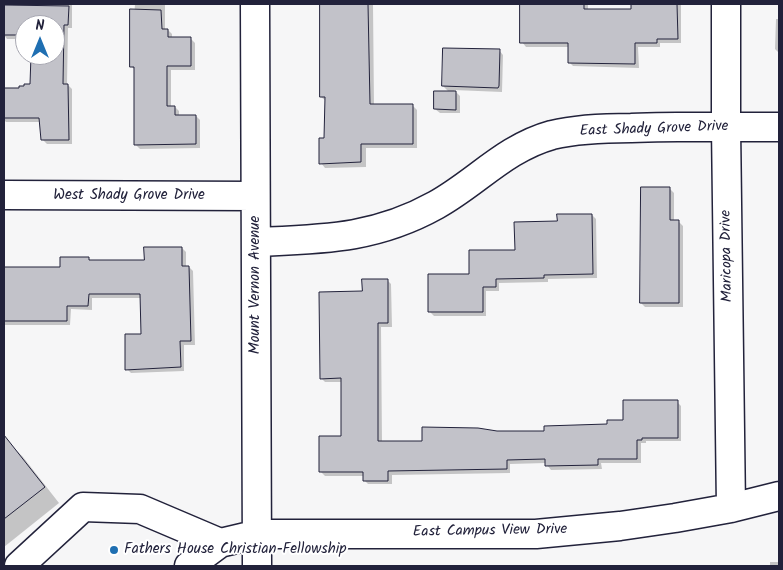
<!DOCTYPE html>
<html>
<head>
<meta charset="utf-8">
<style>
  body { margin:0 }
  #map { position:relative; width:783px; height:570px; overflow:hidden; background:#f6f6f7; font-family:Kalam,sans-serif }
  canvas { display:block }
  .frame { position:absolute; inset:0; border:5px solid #22223b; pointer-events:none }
  .north { position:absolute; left:15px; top:15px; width:50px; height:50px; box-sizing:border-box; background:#fff; border:1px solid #a7a7b1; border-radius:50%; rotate:0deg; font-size:14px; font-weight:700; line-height:20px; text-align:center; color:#22223b }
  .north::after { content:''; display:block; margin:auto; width:18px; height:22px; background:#1f6fb2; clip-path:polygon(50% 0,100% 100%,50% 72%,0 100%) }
</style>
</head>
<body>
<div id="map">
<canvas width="783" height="570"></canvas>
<div class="frame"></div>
<div class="north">N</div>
</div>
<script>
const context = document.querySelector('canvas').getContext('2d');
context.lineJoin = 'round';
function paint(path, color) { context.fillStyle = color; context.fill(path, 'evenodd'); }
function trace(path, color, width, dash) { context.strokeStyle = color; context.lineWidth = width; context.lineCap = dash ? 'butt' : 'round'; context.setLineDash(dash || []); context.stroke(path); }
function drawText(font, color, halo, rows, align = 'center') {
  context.font = font + ' Kalam,sans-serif'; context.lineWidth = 4; context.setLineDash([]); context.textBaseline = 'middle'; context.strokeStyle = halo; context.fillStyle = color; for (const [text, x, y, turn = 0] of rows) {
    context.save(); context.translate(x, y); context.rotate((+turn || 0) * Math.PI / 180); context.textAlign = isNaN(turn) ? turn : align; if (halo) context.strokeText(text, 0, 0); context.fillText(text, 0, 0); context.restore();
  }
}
const shadow = new Path2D(`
  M13 4H72V28H68L67 84 72 89V144H47L42 139 41 122H6L4 120V89H20L32 85V55H55V25H25V44L24 39H7L4 35V6H13Z
  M135 4H165V30H168L172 34V39H191L195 43V70H171V107H175L179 111V116H196L200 120V148L140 149 135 144V70L131 66Z
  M321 4H373L374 106H413L417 110V148H366V167L325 168 321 163 325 139 326 101 321 97Z
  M522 4H588V10H632V4H681V43H660V47H638L639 68 573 66 569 62V47H526L522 42Z
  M776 19H779V53L775 49Z
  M499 50 503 55 502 92 454 90 460 96V113H440L435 109 449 92 443 86Z
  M778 186H779V216L778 214Z
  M670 189 674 193V221H678L683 226V307H645L641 303Z
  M592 215 596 219 597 278 548 279V282L499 283V291H486V316H434L430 312 470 276 516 251 559 222Z
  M182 248 186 252V267H189L193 271 195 345H184V371L131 373 127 369 142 335 141 298H92V310L71 309 70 325H4V268H61L88 258 91 261H145Z
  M387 280 391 284 392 327H381L382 443H423L497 432H545L608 425 677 402 681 406V441H646V443H641V463H601L602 469 551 470 547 465 546 463 510 464V473L392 475V484H368L364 480V476H325L321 472 342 437V382H325L321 378 364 293Z
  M7 441 23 457 59 503 4 547V444Z
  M770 562H779V566H770Z`);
const building = new Path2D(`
  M320 4H368L370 104H413V144H361V162L319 164V138H324L325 97H320Z
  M520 4H584V9H631V4H677L678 39H657V43H635V64L568 63V43H520Z
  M4 5 69 6 68 25H64L63 84H68L69 140H41L39 118H4V88H19V86H24V84H30L31 55H55V25H25V44H23V35H4Z
  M130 9 161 10 162 29H168V37H191V66H167V106H175V115H196V144L134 145V67H130Z
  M443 48 500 49 499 86 498 88 442 86Z
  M434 91H456V110L434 109Z
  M641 187H670V220H679V303H640Z
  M557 214H592L593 274 544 275V278L496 279V287H483V312H428V274H469V250H515L514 222 557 221Z
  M144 247H182V266H189L191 341H180L181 367 125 370V334H141L140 294H89L88 306H67V321H4V267H60V257H89V260H144Z
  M362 279H388V323H378V441H422V427L478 428 497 431H544V426L607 424V420H623V400H678V438H642V440H637V459H598V465L545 466V459L507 460V469L388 471V481H363V472H319V436H341V378L320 379 319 292 362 291Z
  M4 435 45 487 4 519Z`);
const minor = new Path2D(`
  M255 4 257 566
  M726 4V127L731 508
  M4 195 255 196
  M256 242C323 239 375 239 436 205 476 183 505 148 552 135 577 129 606 128 631 128 681 126 730 127 779 127
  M19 566 83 507 140 509 220 543
  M189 566 220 543 258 534H536L620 526 675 518 731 508 779 496`);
const markers = [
  [114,550,5,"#1f6fb2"]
];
const streetNames = [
  ["East Shady Grove Drive",654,130,-2],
  ["West Shady Grove Drive",129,196],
  ["Maricopa Drive",728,256,-91],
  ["Mount Vernon Avenue",256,285,-90],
  ["East Campus View Drive",490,532,-1]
];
const poiNames = [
  ["Fathers House Christian Fellowship",124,550]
];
paint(shadow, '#0003');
paint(building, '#c2c2c9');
trace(building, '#22223b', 1);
trace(minor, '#22223b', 31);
trace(minor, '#fff', 28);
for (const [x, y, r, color] of markers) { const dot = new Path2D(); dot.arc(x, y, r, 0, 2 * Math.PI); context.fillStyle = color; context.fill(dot); trace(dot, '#fff', 2); }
drawText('15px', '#22223b', '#fff', streetNames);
drawText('15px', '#22223b', '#fff', poiNames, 'left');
</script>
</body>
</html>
